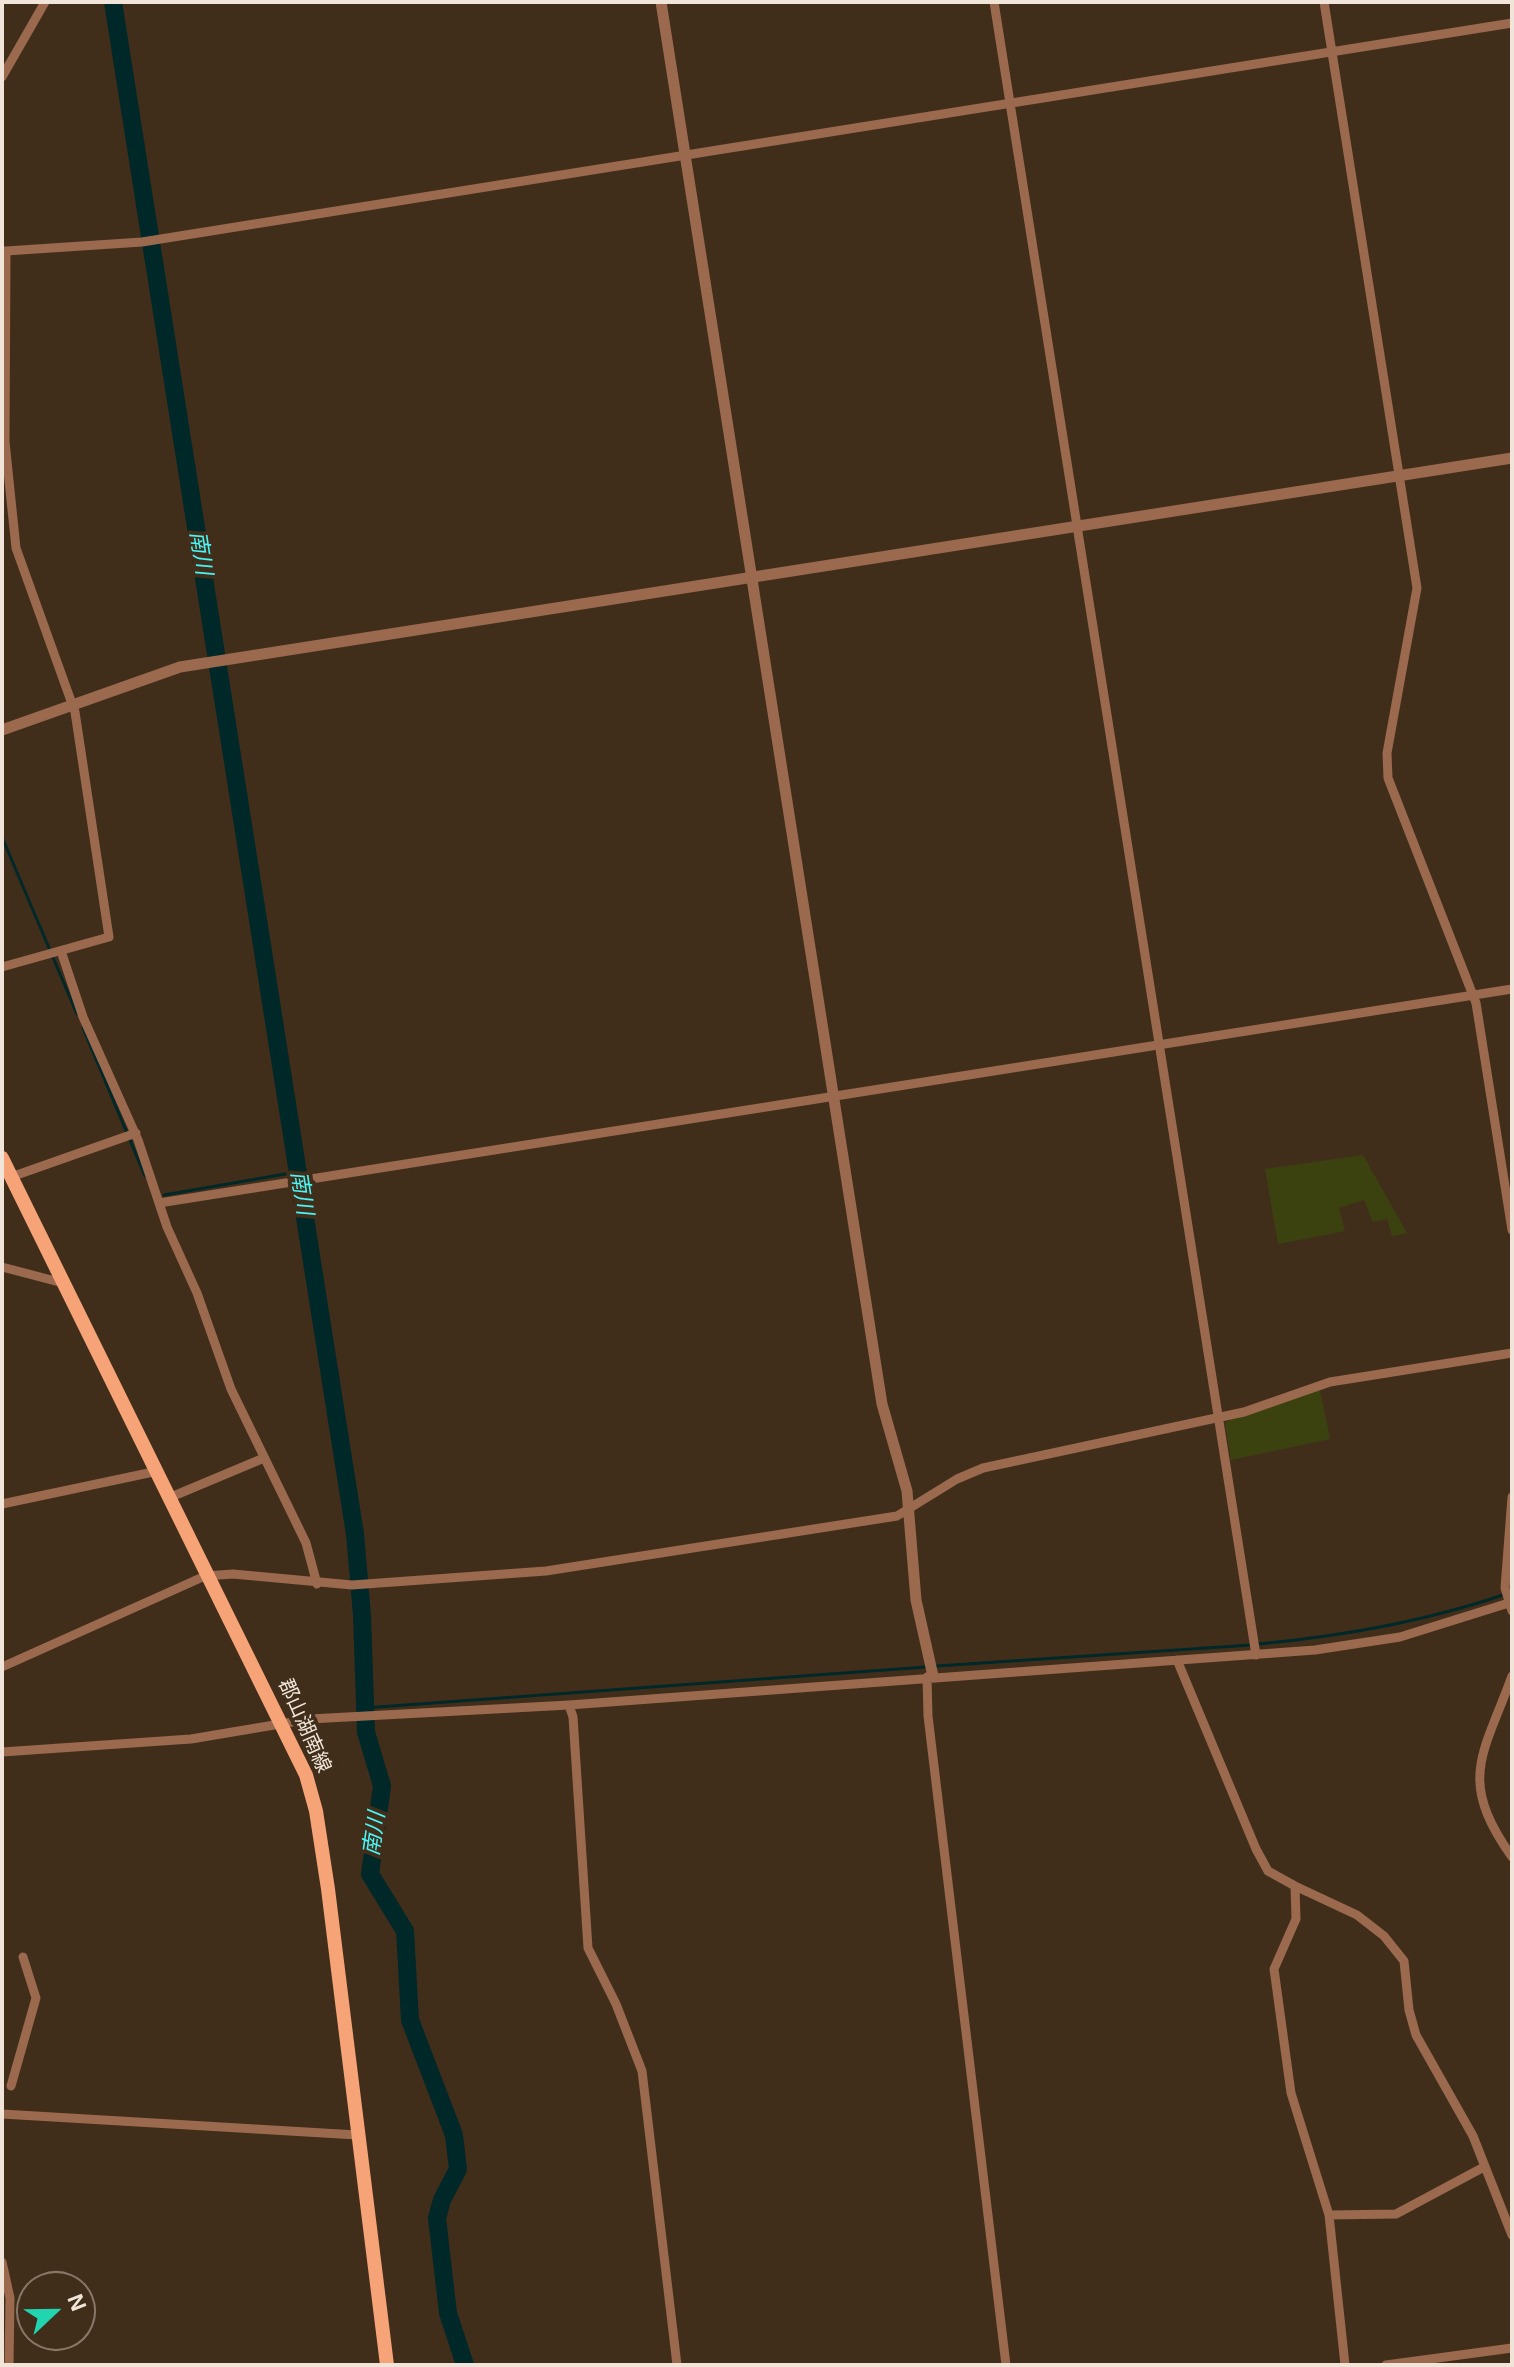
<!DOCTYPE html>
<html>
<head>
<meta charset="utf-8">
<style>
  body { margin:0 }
  #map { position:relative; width:1514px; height:2367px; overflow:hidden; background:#402e1b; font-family:Arial,sans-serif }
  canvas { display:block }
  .frame { position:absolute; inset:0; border:4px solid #f1e5d9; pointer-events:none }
  .north { position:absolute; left:16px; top:2271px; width:80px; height:80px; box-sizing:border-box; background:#402e1b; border:2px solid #877767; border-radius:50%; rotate:68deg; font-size:22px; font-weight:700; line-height:32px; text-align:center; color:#f1e5d9 }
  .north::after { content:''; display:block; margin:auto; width:28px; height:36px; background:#20d5b0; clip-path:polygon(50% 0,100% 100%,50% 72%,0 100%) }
</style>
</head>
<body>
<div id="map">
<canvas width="1514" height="2367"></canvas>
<div class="frame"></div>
<div class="north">N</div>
</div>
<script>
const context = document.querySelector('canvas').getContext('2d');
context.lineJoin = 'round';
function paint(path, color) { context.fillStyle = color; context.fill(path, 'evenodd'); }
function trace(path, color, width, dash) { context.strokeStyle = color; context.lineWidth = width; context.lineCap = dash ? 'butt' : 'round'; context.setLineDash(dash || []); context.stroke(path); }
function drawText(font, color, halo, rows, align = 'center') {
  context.font = font + ' Arial,"Noto Sans JP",sans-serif'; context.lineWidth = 8; context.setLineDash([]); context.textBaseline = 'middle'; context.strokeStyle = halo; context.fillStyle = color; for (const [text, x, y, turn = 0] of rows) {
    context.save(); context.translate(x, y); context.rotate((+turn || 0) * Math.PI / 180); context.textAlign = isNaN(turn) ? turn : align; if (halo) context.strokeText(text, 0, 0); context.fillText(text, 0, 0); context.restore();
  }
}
const green = new Path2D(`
  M1363 1155 1407 1233 1392 1236 1387 1219 1373 1222 1364 1200 1339 1208 1345 1231 1278 1244 1265 1169Z
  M1320 1390 1330 1439 1231 1460 1225 1423 1228 1421Z`);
const stream = new Path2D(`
  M2 837 77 1014
  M83 1028 145 1176
  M164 1195 297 1172
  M1258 1644C1346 1636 1429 1621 1512 1592
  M937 1666 1251 1645
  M364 1708 926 1667`);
const river = new Path2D(`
  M113 2 355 1534 362 1615 366 1732 382 1786 370 1874 405 1931 410 2020 454 2135 458 2169 442 2200 437 2218 448 2313 465 2365`);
const minor = new Path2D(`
  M994 2 1256 1655
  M1324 2 1417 588 1387 753 1388 778 1476 1003 1512 1230
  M2 77 45 2
  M2 251H6L5 442 16 548 75 712 109 937 2 967
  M6 251 142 242 1512 23
  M61 951 83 1017 138 1140 167 1227 197 1293 231 1389 306 1543 317 1584
  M11 1177 136 1133
  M159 1203 1512 989
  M2 1267 63 1283
  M171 1497 264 1458
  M1512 1497 1505 1588 1512 1611
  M2 1504 158 1471
  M1177 1660 1256 1849 1268 1871 1295 1886 1296 1919 1274 1969 1291 2093 1329 2215 1345 2365
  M2 1667 205 1576 233 1574 352 1585 546 1571 897 1516 957 1479 983 1468 1244 1412 1330 1382 1512 1353
  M1512 1676C1483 1756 1457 1779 1512 1857
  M927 1677 928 1716 1006 2365
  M569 1705 573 1717 588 1948 616 2004 642 2071 677 2365
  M2 1752 191 1739 310 1719 569 1705 1315 1650 1400 1637 1512 1602
  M1295 1886 1357 1915 1384 1936 1404 1961 1409 2010 1416 2035 1473 2136 1512 2235
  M11 2086 36 1998 23 1957
  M2 2114 357 2135
  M1329 2215 1396 2214 1484 2167
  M2 2262 10 2298 9 2365
  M1386 2365 1512 2348`);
const tertiary = new Path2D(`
  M661 2 882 1404 907 1491 916 1600 933 1676
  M2 730 180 667 1512 458`);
const primary = new Path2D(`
  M2 1158 306 1775 316 1811 328 1889 387 2365`);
const streetNames = [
  ["郡山湖南線",304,1726,66]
];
const waterNames = [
  ["南川",200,553,81],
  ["南川",301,1193,81],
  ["南川",375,1834,-82]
];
paint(green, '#3b4210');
trace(stream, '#002829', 3);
trace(river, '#002829', 18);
trace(minor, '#9a694e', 9);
trace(tertiary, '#9a694e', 11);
trace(primary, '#f5a377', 14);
drawText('20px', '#f1e5d9', '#402e1b', streetNames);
drawText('italic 22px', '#48f6f8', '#402e1b', waterNames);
</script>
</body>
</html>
